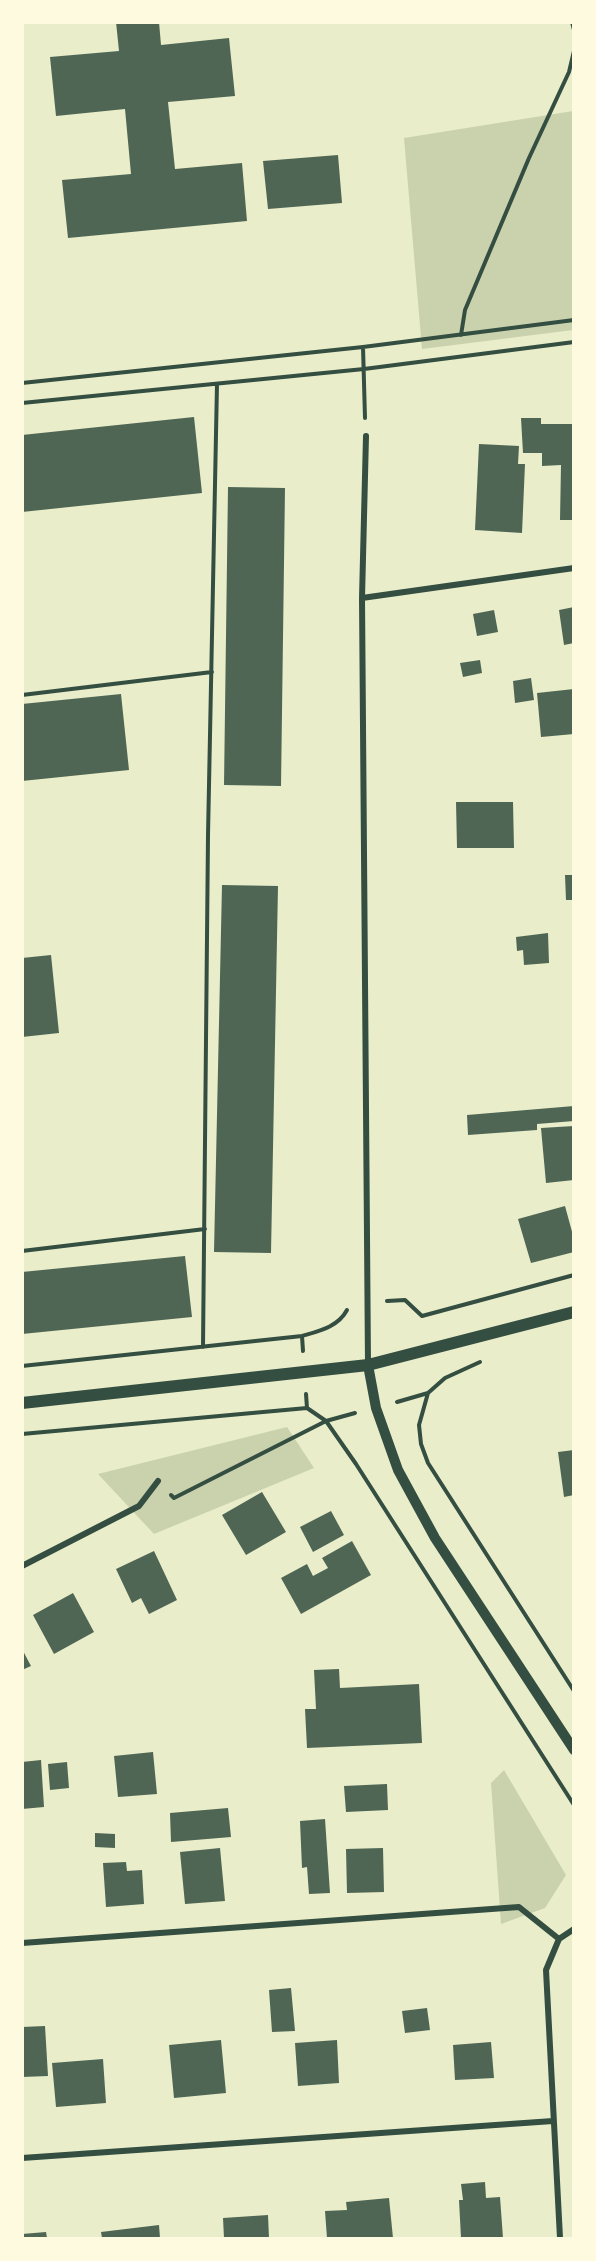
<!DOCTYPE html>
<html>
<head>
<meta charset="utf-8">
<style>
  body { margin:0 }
  #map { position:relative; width:596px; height:2261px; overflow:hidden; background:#e9edc9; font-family:Merriweather,serif }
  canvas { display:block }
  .frame { position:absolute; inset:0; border:24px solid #fefae0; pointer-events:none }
</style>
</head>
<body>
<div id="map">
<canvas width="596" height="2261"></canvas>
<div class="frame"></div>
</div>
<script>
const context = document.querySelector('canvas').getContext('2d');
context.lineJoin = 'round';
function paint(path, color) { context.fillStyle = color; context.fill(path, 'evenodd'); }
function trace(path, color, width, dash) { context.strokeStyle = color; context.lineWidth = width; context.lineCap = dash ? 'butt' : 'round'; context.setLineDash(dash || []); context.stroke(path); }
const green = new Path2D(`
  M573 111V330L422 349 404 138Z
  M287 1427 314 1468 154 1534 98 1474Z
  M504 1770 566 1875 545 1908 501 1924 491 1783Z`);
const building = new Path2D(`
  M116 22H159L161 45 229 38 235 96 168 102 175 169 242 163 247 221 68 238 62 180 131 174 125 109 56 116 50 57 119 51Z
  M338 155 342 203 268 209 263 161Z
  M194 417 202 493 22 512V435Z
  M521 418H541V424H574V520H560L561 465 542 466V453H523Z
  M479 444 519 446 518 464H525L522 533 475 530Z
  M228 487 285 488 281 786 224 785Z
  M574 607V643L564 645 559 610Z
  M494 610 498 632 477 636 473 614Z
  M480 660 482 673 463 677 460 663Z
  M531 678 534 700 515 703 513 681Z
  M574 689V734L541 737 537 693Z
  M121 694 129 770 22 781V704Z
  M456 802H513L514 848H457Z
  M565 875H574V900H566Z
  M222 885 278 886 271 1253 214 1252Z
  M548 933 549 963 524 965 523 950 517 951 516 937Z
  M51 955 59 1033 22 1037V958Z
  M574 1106V1121L537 1124V1130L468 1135 467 1115Z
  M574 1126V1180L546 1183 541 1128Z
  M565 1206 574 1239V1252L531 1263 518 1219Z
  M185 1256 192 1317 22 1334V1272Z
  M574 1450V1495L564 1497 558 1452Z
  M262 1492 286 1532 246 1555 222 1515Z
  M331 1511 344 1535 313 1552 300 1527Z
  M352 1541 371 1575 301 1614 281 1578 307 1564 313 1576 328 1568 322 1558Z
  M154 1551 177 1600 149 1614 141 1598 132 1603 116 1569Z
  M73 1593 94 1632 54 1654 33 1615Z
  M22 1649 31 1666 22 1670Z
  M339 1669 340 1688 419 1684 422 1743 307 1748 305 1709H316L314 1670Z
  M153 1752 157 1794 118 1797 114 1756Z
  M41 1760 44 1807 22 1809V1762Z
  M67 1762 69 1788 50 1790 48 1764Z
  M387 1784 388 1810 346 1812 344 1786Z
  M228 1808 231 1837 171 1842 170 1813Z
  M325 1819 330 1893 309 1894 307 1867 302 1868 300 1821Z
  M95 1833 115 1834V1848L95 1847Z
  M220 1848 225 1901 185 1904 180 1852Z
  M383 1848 384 1892 347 1893 346 1849Z
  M126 1862 127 1871 142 1870 144 1904 106 1907 103 1863Z
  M291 1988 295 2031 272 2032 269 1990Z
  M427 2008 430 2030 405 2033 402 2011Z
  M45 2026 48 2076 22 2077V2027Z
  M221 2040 226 2093 174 2098 169 2045Z
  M337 2040 339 2083 298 2086 295 2043Z
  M491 2042 494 2078 455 2080 453 2045Z
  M103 2059 106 2103 56 2107 52 2063Z
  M485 2182 486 2198 500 2197 503 2238H461L459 2200H463L461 2184Z
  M389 2198 393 2238H327L325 2211 347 2210 346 2202Z
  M268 2215 269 2238H224L223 2218Z
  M159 2225 160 2238H102L101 2232Z
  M46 2232 47 2238H22V2234Z`);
const path = new Path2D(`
  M572 22 574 30
  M461 335 465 310 529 158 569 72 574 51
  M363 347 365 418
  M22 383 363 347 574 320
  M22 403 364 369 574 342
  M22 695 212 672
  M22 1251 205 1229
  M387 1301 405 1300 422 1316 574 1275
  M302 1336 303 1351
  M203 1347 208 835 217 384
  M480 1362 445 1378 428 1393 419 1425 421 1444 428 1463 574 1691
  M22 1366 302 1336C319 1331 338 1327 347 1310
  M306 1394 307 1408
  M397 1402 428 1393
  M22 1434 307 1408 326 1421 356 1464 574 1805
  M171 1495 174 1498 326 1421 355 1413`);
const minor = new Path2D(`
  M366 436 362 598 368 1364
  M362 598 574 568
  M22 1566 139 1506 158 1481
  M22 1943 519 1907 559 1939
  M22 2158 553 2121
  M560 2238 546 1970 559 1939 574 1929`);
const tertiary = new Path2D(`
  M368 1365 376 1408 398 1470 435 1538 574 1750`);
const secondary = new Path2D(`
  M22 1403 368 1365 574 1312`);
paint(green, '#cad2ad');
paint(building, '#4f6655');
trace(path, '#344e41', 4);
trace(minor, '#344e41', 6);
trace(tertiary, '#344e41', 10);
trace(secondary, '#344e41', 12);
</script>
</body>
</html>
